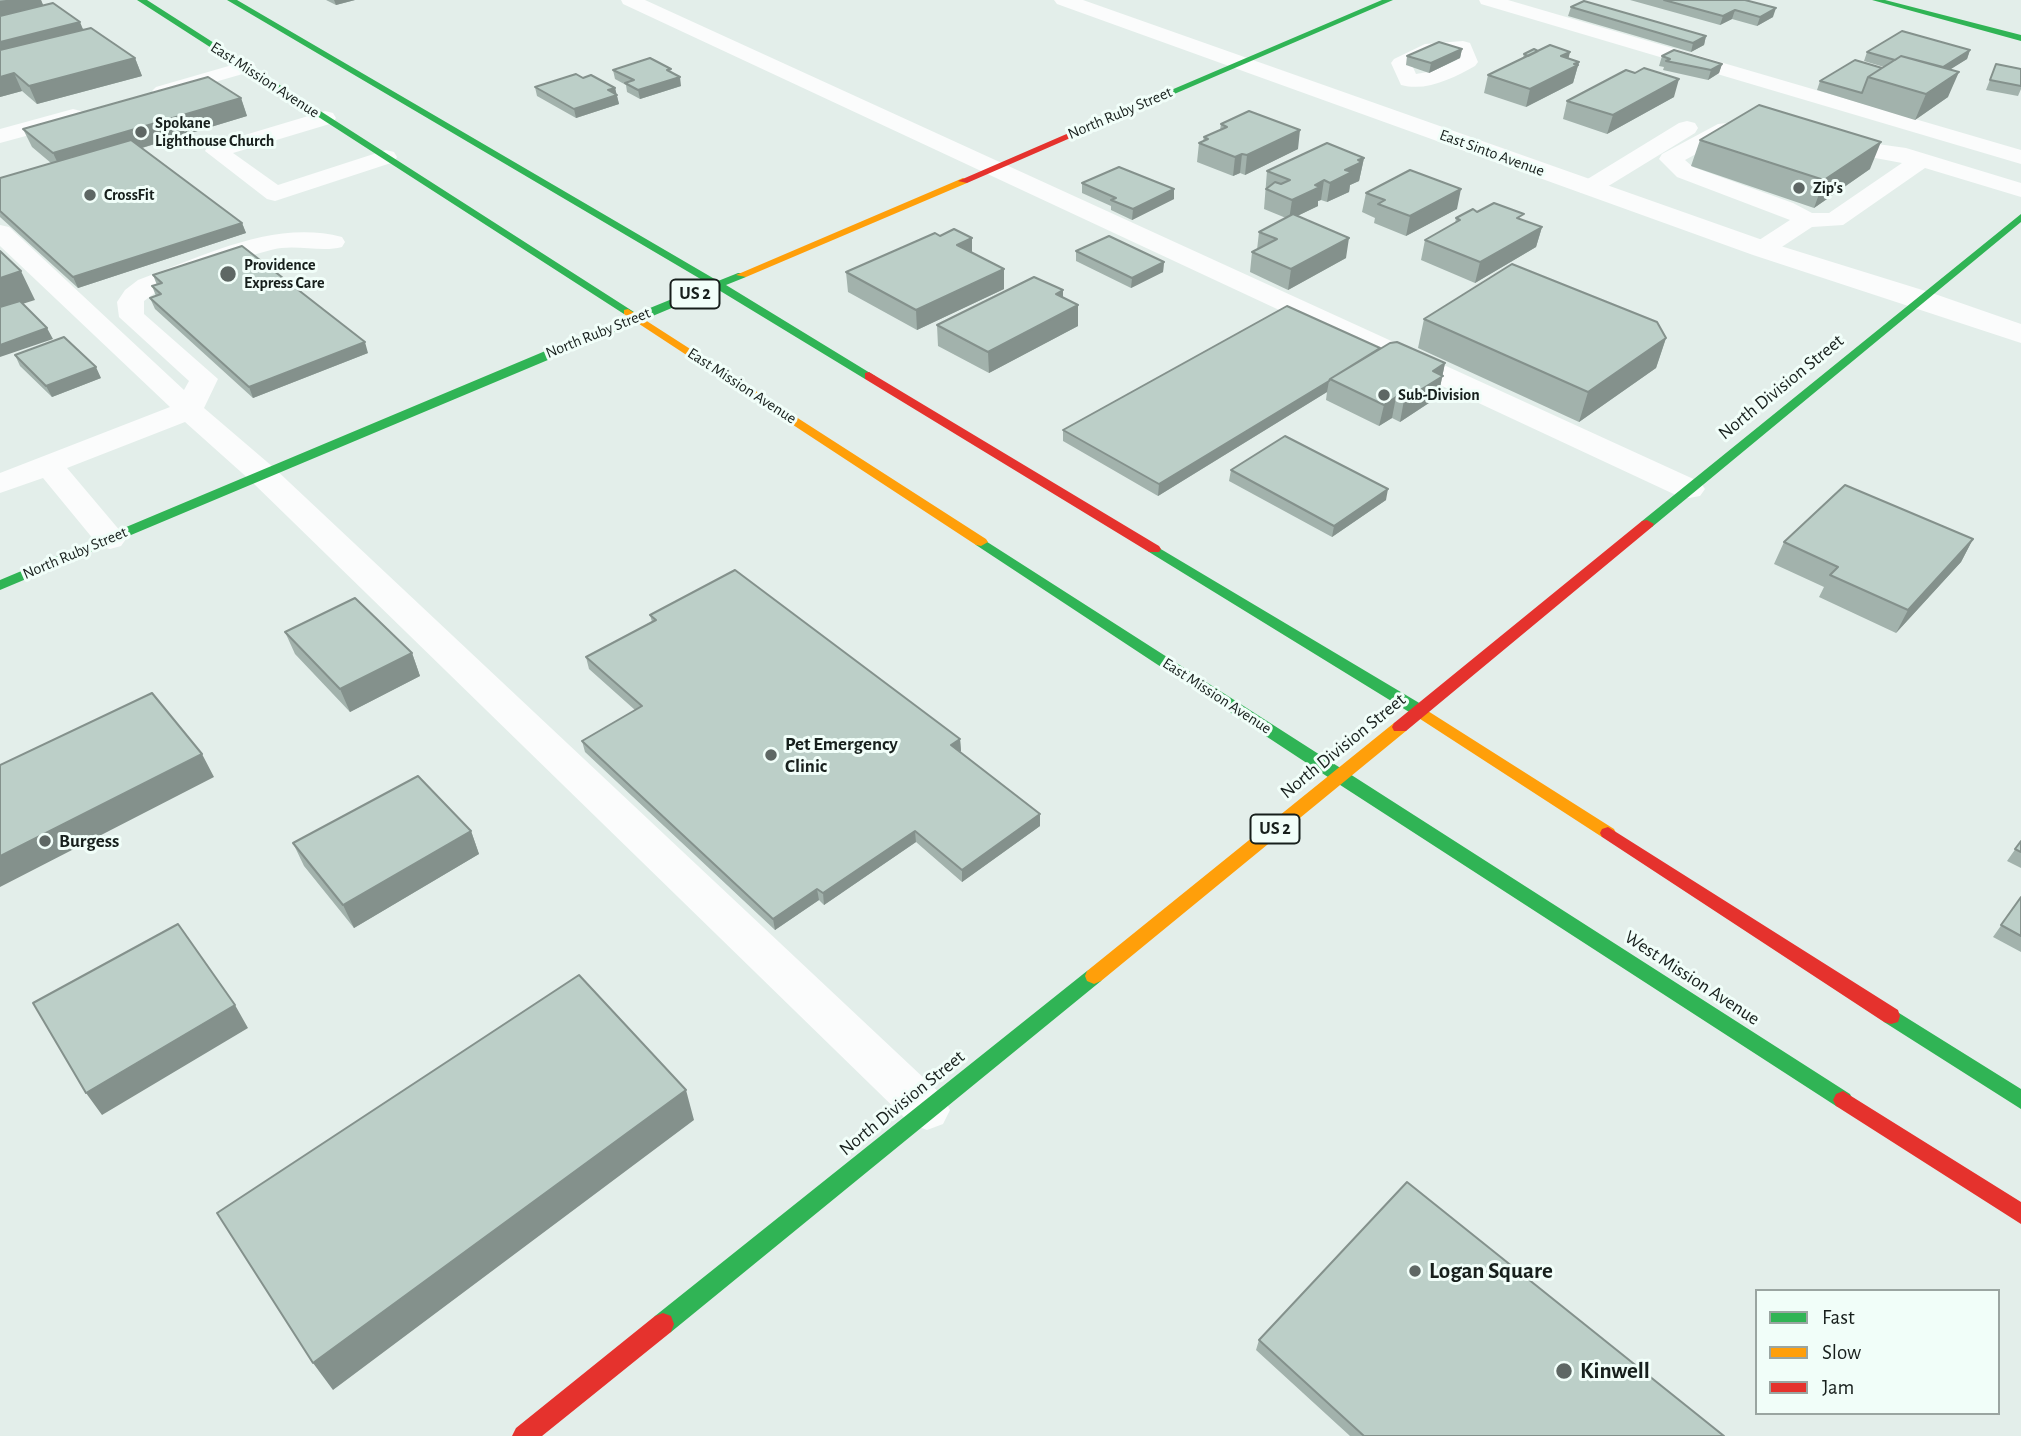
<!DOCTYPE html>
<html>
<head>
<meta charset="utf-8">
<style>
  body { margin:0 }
  #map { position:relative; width:2021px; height:1436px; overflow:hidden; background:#e3eeea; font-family:"Alegreya Sans",sans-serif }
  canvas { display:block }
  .legend { position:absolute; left:1755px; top:1289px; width:245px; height:126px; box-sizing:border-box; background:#f1fef9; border:2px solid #9aa5a1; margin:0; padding:9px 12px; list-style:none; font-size:21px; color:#171f1c }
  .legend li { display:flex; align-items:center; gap:14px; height:35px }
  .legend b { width:35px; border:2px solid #9aa5a1 }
</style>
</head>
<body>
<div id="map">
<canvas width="2021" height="1436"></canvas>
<ul class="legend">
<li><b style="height:9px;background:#30b455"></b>Fast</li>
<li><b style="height:9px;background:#ff9f0a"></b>Slow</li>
<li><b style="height:9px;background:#e5322d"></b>Jam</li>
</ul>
</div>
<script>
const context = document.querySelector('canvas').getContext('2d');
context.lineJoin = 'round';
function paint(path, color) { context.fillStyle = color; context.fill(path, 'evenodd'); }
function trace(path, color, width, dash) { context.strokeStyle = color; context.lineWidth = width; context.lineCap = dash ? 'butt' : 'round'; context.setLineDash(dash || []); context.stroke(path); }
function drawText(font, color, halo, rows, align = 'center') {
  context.font = font + ' "Alegreya Sans",sans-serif'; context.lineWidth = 6; context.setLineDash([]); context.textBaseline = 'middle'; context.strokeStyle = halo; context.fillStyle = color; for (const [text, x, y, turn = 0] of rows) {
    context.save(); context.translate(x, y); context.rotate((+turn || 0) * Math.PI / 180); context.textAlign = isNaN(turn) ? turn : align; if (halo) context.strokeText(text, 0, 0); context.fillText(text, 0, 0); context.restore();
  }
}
const lane = new Path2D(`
  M621 0H645L1700 482 1705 489 1700 496 1689 498 1678 496 623 4Z
  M1479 0H1508L2021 150V164L1481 4Z
  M1463 41 1470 43 1478 62 1475 66C1453 78 1427 92 1401 85L1391 63 1394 59 1425 44ZM1455 53 1457 60 1433 71 1416 74 1412 65 1436 54Z
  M246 61 253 63 256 67 253 71 163 97 156 95 152 91 156 87Z
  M73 109 81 111 84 116 81 121 0 143V129Z
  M325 111 333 113 336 118 333 123 233 153 278 185 386 150 394 152 397 157 394 162 275 201 267 199 205 151 208 146Z
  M1772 118 1856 141 1906 148 2021 183V197L1925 168 1843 225 1812 227 1771 254 1762 257 1753 254 1749 249 1753 244 1790 220 1677 177 1659 159 1662 154 1718 124ZM1772 132 1854 154 1902 163 1829 213H1812L1793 203 1693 167 1685 160 1731 135Z
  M1687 121 1695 123 1698 128 1695 133 1597 193H1581L1577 188 1581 183 1679 123Z
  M0 225 9 227 184 390 189 381 119 317 117 302 125 290 138 280C203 257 272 219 342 237L345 242 342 247C320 253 295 243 271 250 232 260 194 278 156 292L144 301V314L218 379 204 408 273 467 943 1096 950 1110 943 1124 927 1130 911 1124 251 481 185 422 67 468 121 532 126 539 121 546 110 549 99 546 43 478 0 493V473L170 407 0 246Z`);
const street = new Path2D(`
  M1054 0H1083L1771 243 1932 293 2021 324V343L1753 255 1057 4Z`);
const fast = new Path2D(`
  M137 0H147L634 312 624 314Z
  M227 0H237L718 281 738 273H746V277L726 285 875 376 873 379H865L717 289 0 590V580L581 336 709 284Z
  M1382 0H1393L1151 104 1143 102Z
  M1872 0H1885L2021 35V41Z
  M2021 214V222L1652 527H1642L1640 524 1642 521Z
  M981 538 1850 1094 1853 1100 1850 1106 1843 1109 1836 1106 1334 781 976 545 974 542Z
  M1154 545 1426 707 1428 711 1426 715H1414L1149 552 1147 549 1149 546Z
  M1094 968 1101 971 1103 976 1101 981 671 1332 663 1335 655 1332 652 1324 655 1316 1087 971Z
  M1891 1008 2021 1089V1109L1884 1022 1882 1016 1884 1010Z`);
const slow = new Path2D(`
  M963 178 968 181 967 183 746 277 736 275Z
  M628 309 986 539 988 542 981 546 976 545 624 314V310Z
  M1420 706 1614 829 1616 833 1614 837H1602L1414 715 1412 711 1414 707Z
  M1400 721 1408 727 1406 731 1101 981 1094 984 1087 981 1085 976 1087 971 1394 723Z`);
const jam = new Path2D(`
  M1145 100 1153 102 967 183 958 181Z
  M869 372 1159 546 1161 549 1159 552H1149L865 379V373Z
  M1647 520 1654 524 1652 527 1406 731H1394L1392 727 1394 723 1642 521Z
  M1608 827 1898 1010 1900 1016 1898 1022 1891 1024 1884 1022 1602 837 1600 833 1602 829Z
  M1843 1091 2021 1202V1224L1836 1106 1833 1100 1836 1094Z
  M663 1313 671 1316 674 1324 671 1332 542 1436H512L516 1428 655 1316Z`);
const wall = new Path2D(`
  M0 0H41L43 6 135 58 142 76 37 104 22 91 0 97Z
  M326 0H355L336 5Z
  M1630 0H1745L1773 17 1757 26 1732 19 1720 25Z
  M1571 7 1706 36 1704 45 1691 52 1568 16Z
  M1462 49 1460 58 1429 73 1406 65 1407 56Z
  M1970 50 1967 59 1950 69 1948 97 1915 120 1817 90 1820 81 1884 67 1864 61 1867 52Z
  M1524 54 1569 59 1579 62 1573 83 1526 107 1484 93 1488 75 1523 58Z
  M1662 56 1722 64 1719 73 1708 80 1663 70 1664 67 1659 66Z
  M1996 64 2021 69V89L2018 96 1986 90Z
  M613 70 671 72 681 86 640 99 627 92 626 85 615 79Z
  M583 78 615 88 619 104 576 118 537 96 535 87Z
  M1674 97 1607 134 1563 119 1567 101Z
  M241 98 247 116 142 148 242 223 246 233 78 288 0 217V178L51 163 32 147 23 129Z
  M1221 124 1298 149 1245 175 1240 173 1233 176 1197 162 1199 143 1203 141 1204 137 1220 130Z
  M1700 140 1870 169 1814 208 1691 166Z
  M1364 158 1359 181 1350 185 1349 192 1327 202 1321 200 1318 201V206L1297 216 1346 258 1288 290 1250 272 1252 252 1257 250 1259 232 1286 218 1264 209 1267 171Z
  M1082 183 1174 199 1132 220 1111 210V206L1082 193Z
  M1366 193 1457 209 1406 236 1374 223 1375 218 1362 212Z
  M1477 212 1522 220 1542 227 1536 247 1475 283 1421 260 1425 240 1455 224 1456 218Z
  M1076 251 1164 262 1163 272 1131 288 1076 261Z
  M972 253 1004 289 917 330 848 292 846 272Z
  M153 275 368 353 253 398 155 309 150 298 156 296 152 286 157 285Z
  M1063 298 1078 326 989 373 938 346 937 325Z
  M1424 319 1666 338 1656 368 1579 422 1418 348Z
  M1380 348 1445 363 1438 397 1400 422 1392 418 1379 426 1326 400 1327 392 1158 496 1063 441V430Z
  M15 355 101 378 52 397 20 366Z
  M1231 470 1386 500 1332 537 1229 481Z
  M1973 539 1961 562 1896 633 1819 597 1824 587 1774 564 1784 542Z
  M650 615 960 739 961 751 959 752 1040 826 962 882 916 842 824 905 819 900 775 930 585 752 582 741 635 710 589 669 586 657 652 622Z
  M285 632 412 653 420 676 350 712 295 654Z
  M471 831 479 854 354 928 304 866 293 843Z
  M2021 841V868L2007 861Z
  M2021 897V952L1993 937Z
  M1259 1340 1724 1436H1350L1256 1350Z`);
const shadedWall = new Path2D(`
  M6 0H41L45 9 0 20V1Z
  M334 0H355L336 5Z
  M1776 8 1773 17 1757 26 1760 17Z
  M1735 10 1732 19 1720 25 1723 16Z
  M80 22 87 39 0 61V42Z
  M1706 36 1704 45 1691 52 1693 43Z
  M1462 49 1460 58 1429 73 1431 63Z
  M1970 50 1967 59 1932 81 1936 72Z
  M1570 52 1566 69 1561 56Z
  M135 58 142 76 37 104 29 86Z
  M1579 62 1573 83 1526 107 1530 89Z
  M1722 64 1719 73 1708 80 1711 70Z
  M1959 72 1948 97 1915 120 1926 94Z
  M14 73 22 91 0 97V77Z
  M680 77 681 86 640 99 638 90Z
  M1679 79 1674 97 1607 134 1613 115Z
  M615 88 619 104 576 118 574 109 608 90Z
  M241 98 247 116 62 172 53 153Z
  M1300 130 1298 149 1245 175 1247 155Z
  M1881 142 1870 169 1814 208 1824 180Z
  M1242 154 1240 173 1233 176 1235 157Z
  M1364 158 1359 181 1350 185 1349 192 1327 202 1330 183 1358 160Z
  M1324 180 1321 200 1318 201V206L1289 220 1292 200 1315 185Z
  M1174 189V199L1132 220 1133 209Z
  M1461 189 1457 209 1406 236 1410 216Z
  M242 223 246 233 78 288 73 277Z
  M1542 227 1536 247 1475 283 1480 262Z
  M972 238V258L957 245Z
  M1349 238 1346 258 1288 290 1291 269Z
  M1164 262 1163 272 1131 288 1132 278Z
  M1004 269V289L917 330 916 310Z
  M21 271 35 300 0 311V278Z
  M1063 290V310L1056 294Z
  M1078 305V326L989 373 988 352Z
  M47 328 53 339 0 357V345Z
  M1666 338 1656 368 1579 422 1588 392Z
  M365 342 368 353 253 398 249 387Z
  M1445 363 1438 397 1400 422 1404 400 1433 371Z
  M96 367 101 378 52 397 46 386Z
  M1329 381 1327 392 1158 496 1159 484Z
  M1396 397 1392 418 1379 426 1384 405Z
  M1388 489 1386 500 1332 537 1334 526Z
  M1973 539 1961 562 1896 633 1908 610Z
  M412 653 420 676 350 712 340 689Z
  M960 739 961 751 951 757V745Z
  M202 754 214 777 0 887V856Z
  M1040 814V826L962 882V870Z
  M471 831 479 854 354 928 343 905Z
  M915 831 916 842 824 905 823 893Z
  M817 889 819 900 775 930 773 919Z
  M235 1005 248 1028 102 1115 86 1093Z
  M686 1090 694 1120 333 1390 313 1363Z`);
const building = new Path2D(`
  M1664 0H1745L1776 8 1760 17 1735 10 1723 16Z
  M1584 1 1706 36 1693 43 1571 7Z
  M53 3 80 22 0 42V16Z
  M91 28 135 58 29 86 14 73 0 77V50Z
  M1902 31 1970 50 1943 67 1901 56 1895 60 1867 52Z
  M1439 42 1462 49 1431 63 1407 56Z
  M1550 45 1570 52 1561 56 1579 62 1574 64 1578 65 1530 89 1488 75Z
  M1534 49 1538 51 1528 56 1524 54Z
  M1674 50 1722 64 1711 70 1666 61 1670 59 1662 56Z
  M1901 56 1959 72 1926 94 1868 77Z
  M650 58 671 69 667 70 680 77 638 90 625 83 634 80 613 70Z
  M1855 60 1882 68 1868 77 1862 93 1820 81Z
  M1996 64 2021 69V86L1990 80Z
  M1644 68 1679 79 1613 115 1567 101 1626 70 1635 73Z
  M576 74 583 78 591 75 615 88 608 90 617 95 574 109 535 87Z
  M208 77 241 98 53 153 23 129Z
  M1759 105 1881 142 1824 180 1700 140Z
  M1249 111 1300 130 1247 155 1242 154 1235 157 1199 143 1208 139 1204 137 1227 127 1221 124Z
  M131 140 242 223 73 277 0 211V178Z
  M1327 143 1364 158 1358 160 1362 162 1345 170 1352 172 1330 183 1324 180 1315 185 1320 187 1292 200 1266 189 1275 182 1281 184 1290 180 1267 171Z
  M1119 167 1174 189 1133 209 1111 200 1116 198 1082 183Z
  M1410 170 1461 189 1410 216 1378 204 1385 200 1366 193Z
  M1494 203 1524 214 1517 218 1542 227 1480 262 1425 240 1460 220 1456 218 1473 209 1477 212Z
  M1293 214 1349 238 1291 269 1252 252 1277 239 1259 232Z
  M954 229 972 238 957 245 1004 269 916 310 846 272 935 233 940 236Z
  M1109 236 1164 262 1132 278 1076 251Z
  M242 246 365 342 249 387 150 298 161 294 152 286 162 283 153 275Z
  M0 251 21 271 0 278Z
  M1512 264 1657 322 1666 338 1588 392 1424 319Z
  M1034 277 1063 290 1056 294 1078 305 988 352 937 325Z
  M20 301 47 328 0 345V307Z
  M1287 306 1380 348 1330 379 1329 381 1159 484 1063 430Z
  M64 337 96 367 46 386 15 355Z
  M1397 342 1445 363 1433 371 1443 376 1404 400 1396 397 1384 405 1330 379 1390 343Z
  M1285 436 1388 489 1334 526 1231 470Z
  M1845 485 1973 539 1908 610 1830 575 1838 567 1784 542Z
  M735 570 960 739 951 745 1040 814 962 870 915 831 823 893 817 889 773 919 582 741 642 706 586 657 656 620 650 615Z
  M355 598 412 653 340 689 285 632Z
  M152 693 202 754 0 856V765Z
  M418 776 471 831 343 905 293 843Z
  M2021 841V852L2015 849Z
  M2021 897V936L2001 925Z
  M178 924 235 1005 86 1093 33 1003Z
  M579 975 686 1090 313 1363 217 1213Z
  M1407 1182 1724 1436H1364L1259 1340Z`);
const markers = [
  [141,132,7,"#5e6764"],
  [1799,188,7,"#5e6764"],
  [90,195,7,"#5e6764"],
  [228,274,9,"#5e6764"],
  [1384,395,7,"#5e6764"],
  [771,755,7,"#5e6764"],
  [45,841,7,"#5e6764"],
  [1415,1271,7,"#5e6764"],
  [1564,1371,9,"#5e6764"]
];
const farStreetnames = [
  ["East Mission Avenue",265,80,33],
  ["North Ruby Street",1120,113,-23],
  ["East Sinto Avenue",1492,153,20],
  ["North Ruby Street",598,333,-22],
  ["East Mission Avenue",742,386,33],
  ["North Ruby Street",75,553,-23],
  ["East Mission Avenue",1217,696,33]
];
const farPoinames = [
  ["Spokane",155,123],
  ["Lighthouse Church",155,141],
  ["Zip's",1813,188],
  ["CrossFit",104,195],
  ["Providence",244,265],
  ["Express Care",244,283],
  ["Sub-Division",1398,395]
];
const shields = [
  [695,294,49],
  [1275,829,49]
];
const shieldNames = [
  ["US 2",695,294],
  ["US 2",1275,829]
];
const streetNames = [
  ["North Division Street",1781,387,-39],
  ["North Division Street",1343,746,-39],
  ["West Mission Avenue",1692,978,33],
  ["North Division Street",902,1103,-39]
];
const poiNames = [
  ["Pet Emergency",785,744],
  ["Clinic",785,766],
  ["Burgess",59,841]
];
const nearPoinames = [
  ["Logan Square",1429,1271],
  ["Kinwell",1580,1371]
];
paint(lane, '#fbfcfc');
paint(street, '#fbfcfc');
paint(fast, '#30b455');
paint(slow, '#ff9f0a');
paint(jam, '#e5322d');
paint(wall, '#a2b2ac');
paint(shadedWall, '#84918c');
paint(building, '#bccfc8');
trace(building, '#84918c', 2);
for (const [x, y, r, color] of markers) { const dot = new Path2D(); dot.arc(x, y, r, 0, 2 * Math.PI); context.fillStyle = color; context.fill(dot); trace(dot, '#f1fef9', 2.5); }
drawText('16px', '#171f1c', '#f1fef9', farStreetnames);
drawText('bold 16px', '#171f1c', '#f1fef9', farPoinames, 'left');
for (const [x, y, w] of shields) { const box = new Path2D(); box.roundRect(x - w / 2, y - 14.5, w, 29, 5); context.fillStyle = '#f1fef9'; context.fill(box); trace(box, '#171f1c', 2); }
drawText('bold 18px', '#171f1c', null, shieldNames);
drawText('19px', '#171f1c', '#f1fef9', streetNames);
drawText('bold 19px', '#171f1c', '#f1fef9', poiNames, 'left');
drawText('bold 23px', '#171f1c', '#f1fef9', nearPoinames, 'left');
</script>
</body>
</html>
